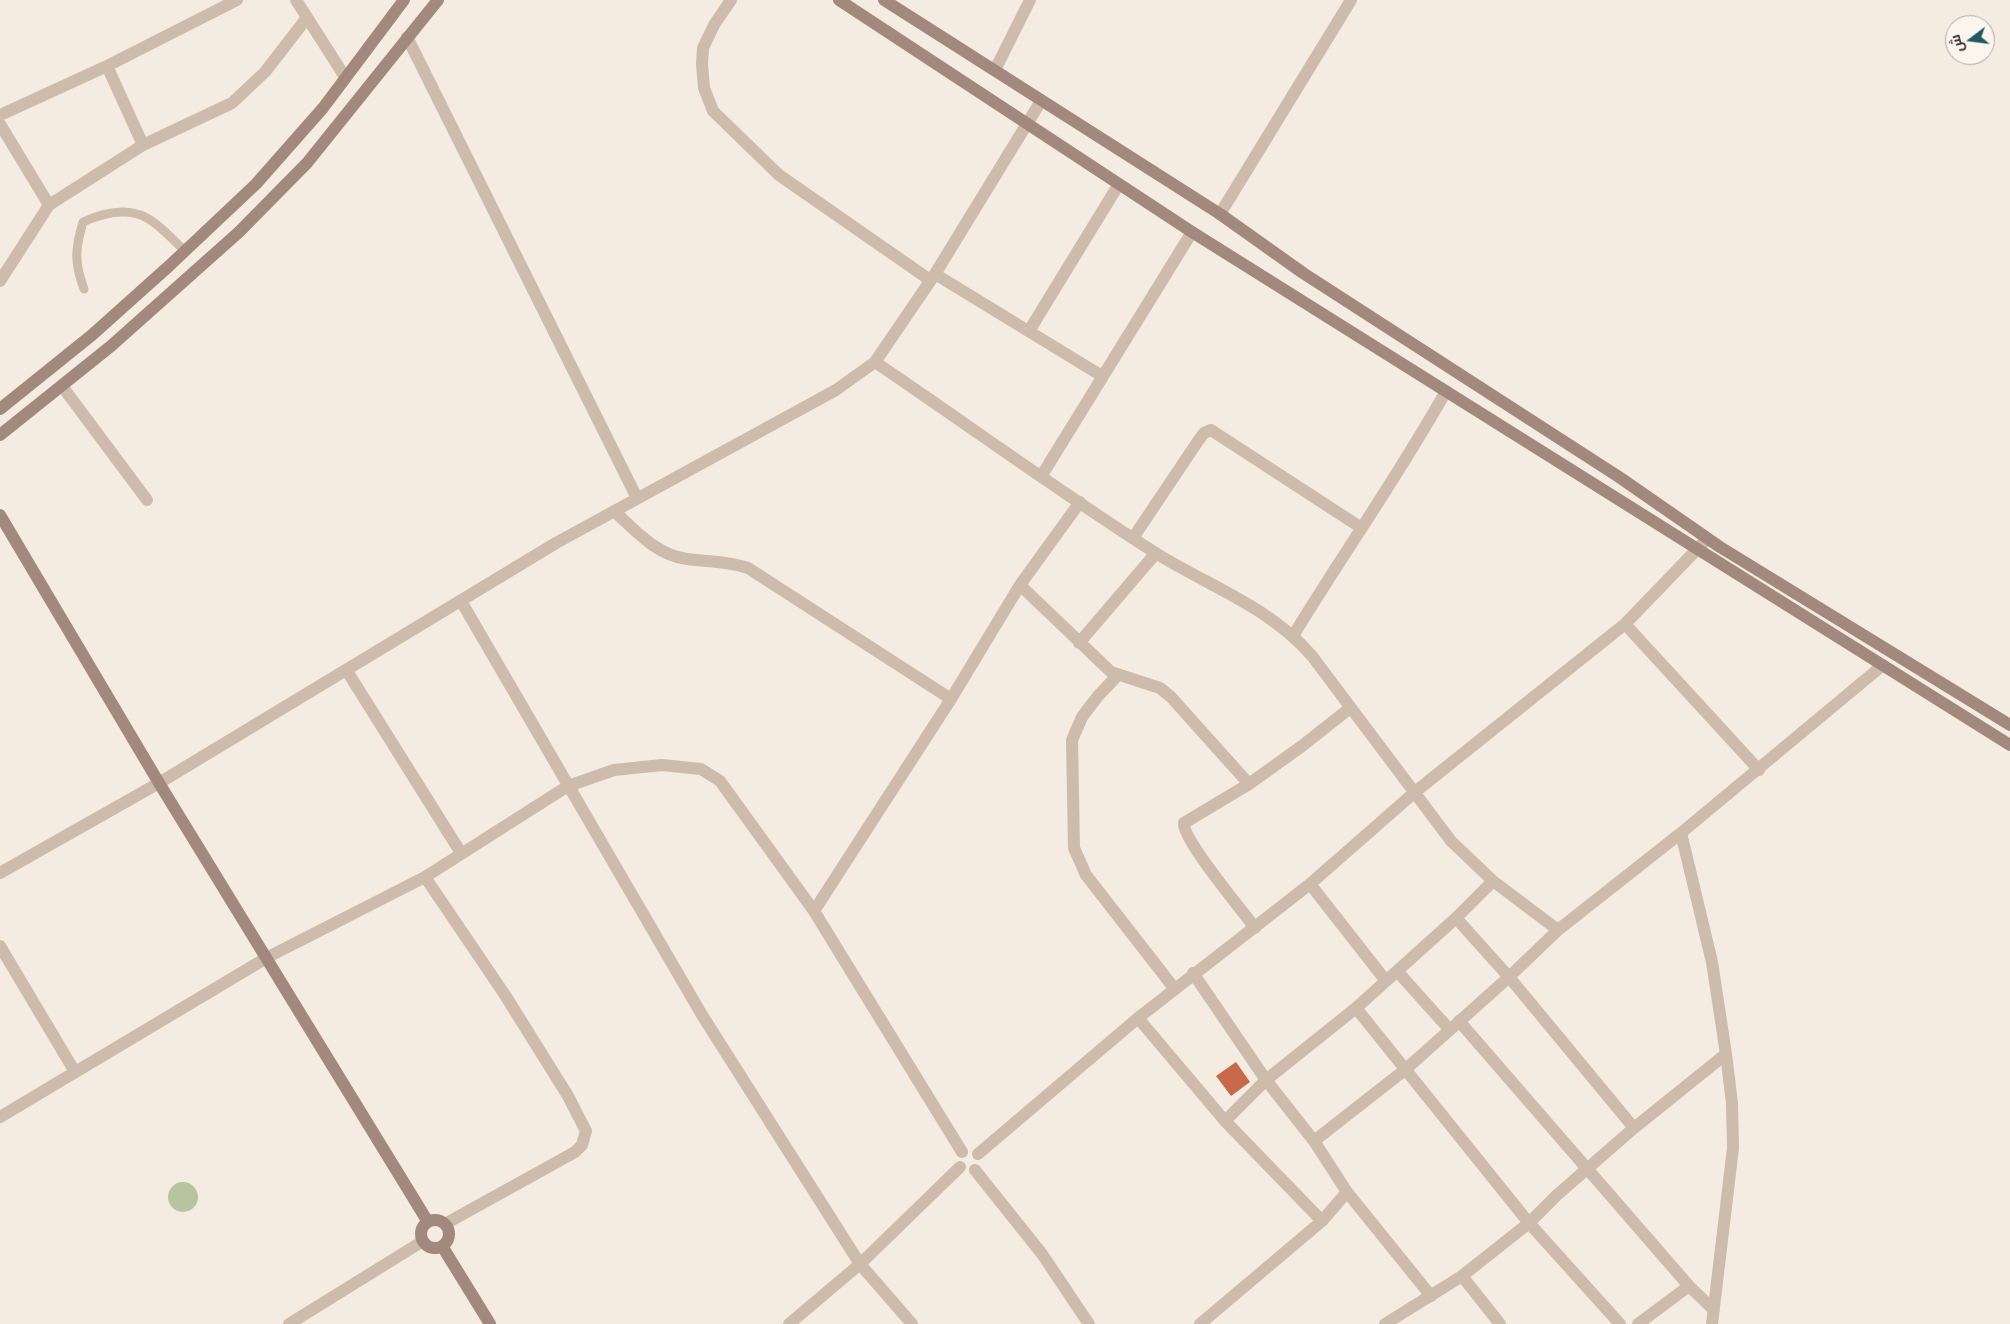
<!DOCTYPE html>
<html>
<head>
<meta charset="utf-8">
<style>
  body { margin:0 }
  #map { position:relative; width:2010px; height:1324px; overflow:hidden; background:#f4ebe1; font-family:Lato,Cairo,sans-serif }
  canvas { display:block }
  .north { position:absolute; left:1945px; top:15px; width:50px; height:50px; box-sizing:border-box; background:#fbf5ee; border:1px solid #aea6a0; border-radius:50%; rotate:255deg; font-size:14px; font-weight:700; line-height:20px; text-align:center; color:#3b302b }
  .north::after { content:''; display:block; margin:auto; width:18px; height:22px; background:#1f5a5e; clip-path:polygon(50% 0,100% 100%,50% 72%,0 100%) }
</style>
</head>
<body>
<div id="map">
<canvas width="2010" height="1324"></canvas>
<div class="north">ش</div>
</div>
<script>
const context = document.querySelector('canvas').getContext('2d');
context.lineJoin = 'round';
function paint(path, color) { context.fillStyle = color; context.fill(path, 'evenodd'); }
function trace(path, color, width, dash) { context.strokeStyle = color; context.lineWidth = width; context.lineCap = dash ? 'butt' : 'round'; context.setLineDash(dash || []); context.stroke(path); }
const green = new Path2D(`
  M168 1197a15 15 0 1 1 30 0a15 15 0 1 1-30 0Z`);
const building = new Path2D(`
  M1236 1062 1250 1082 1231 1096 1216 1076Z`);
const lane = new Path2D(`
  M84 289C74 262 75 249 83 222 103 213 127 207 147 218 159 224 175 242 185 251`);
const street = new Path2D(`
  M296 0 345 77
  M731 0 714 25 703 48 702 64 704 88 713 111 779 175 930 280
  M407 37 637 498
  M107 66 143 145
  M995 70 1030 0
  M0 115 107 66 237 0
  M0 124 49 205
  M1220 214 1351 0
  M935 274 1102 376
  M0 281 49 205 143 145 232 103 265 72 306 19
  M1029 331 1119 184
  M875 362C968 425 1060 492 1154 552 1208 586 1269 606 1312 656L1451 841 1493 881 1558 930
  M62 386 147 500
  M1042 475 1192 232
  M614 511C635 530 656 555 687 559 708 562 727 561 748 568L951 699
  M1133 538 1198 441 1204 433 1211 430 1360 527
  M1020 585 1111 672 1160 688 1171 697 1249 784
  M461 601 702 1015 860 1264 912 1324
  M1625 624 1759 770
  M1293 636C1343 554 1399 475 1446 391
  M1079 643 1156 553
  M347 671 461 853
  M1117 676 1098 696 1082 717 1072 740 1074 848 1086 875 1174 988
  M0 873 159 783 556 543 836 390 875 362 935 274 1041 101
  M425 877 505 995 568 1096 586 1131 582 1145 575 1152 445 1224
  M1310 884 1386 981
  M1456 918 1509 977 1634 1128
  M1255 928C1242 910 1182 839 1184 823L1249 784 1302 746 1350 708
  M0 946 75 1072
  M1397 971 1449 1029
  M1193 973 1266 1080 1314 1141 1347 1192 1431 1296
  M1356 1008 1529 1223 1620 1324
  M1138 1018 1225 1121 1322 1221
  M1459 1021 1689 1286
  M0 1117 268 957 425 877 568 786 614 770 662 765 701 769 720 781 814 911
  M1225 1121 1266 1080 1356 1008 1456 918 1493 881
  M1314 1141 1406 1069 1509 977 1558 930 1681 833 1883 665
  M962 1152 814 911 951 699 1020 585 1080 502
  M978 1154 1138 1018 1310 884 1415 792 1625 624 1705 541
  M975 1170 1042 1254 1089 1324
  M1462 1276 1500 1324
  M289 1324 423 1241
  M789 1324 860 1264 960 1167
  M1200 1324 1322 1221 1347 1192
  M1385 1324 1462 1276 1529 1223 1557 1195 1634 1128 1726 1054 1712 962 1681 833
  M1638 1324 1689 1286 1714 1310
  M1712 1324 1733 1148 1732 1103 1726 1054`);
const secondary = new Path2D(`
  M839 0 1192 232 2010 745
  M884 0 1220 214 1303 273 1619 477 1720 547 2010 725
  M0 409 92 335 169 266 256 184 323 108 404 0
  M0 435 111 346 239 232 307 163 438 0
  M0 515 159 783 428 1222
  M421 1234a14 14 0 1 1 28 0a14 14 0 1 1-28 0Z
  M442 1246 490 1324`);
paint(green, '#b8c4a0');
paint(building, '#c8694b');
trace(lane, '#cdbbac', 9);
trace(street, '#cdbbac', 12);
trace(secondary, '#a18a7d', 12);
</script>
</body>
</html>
